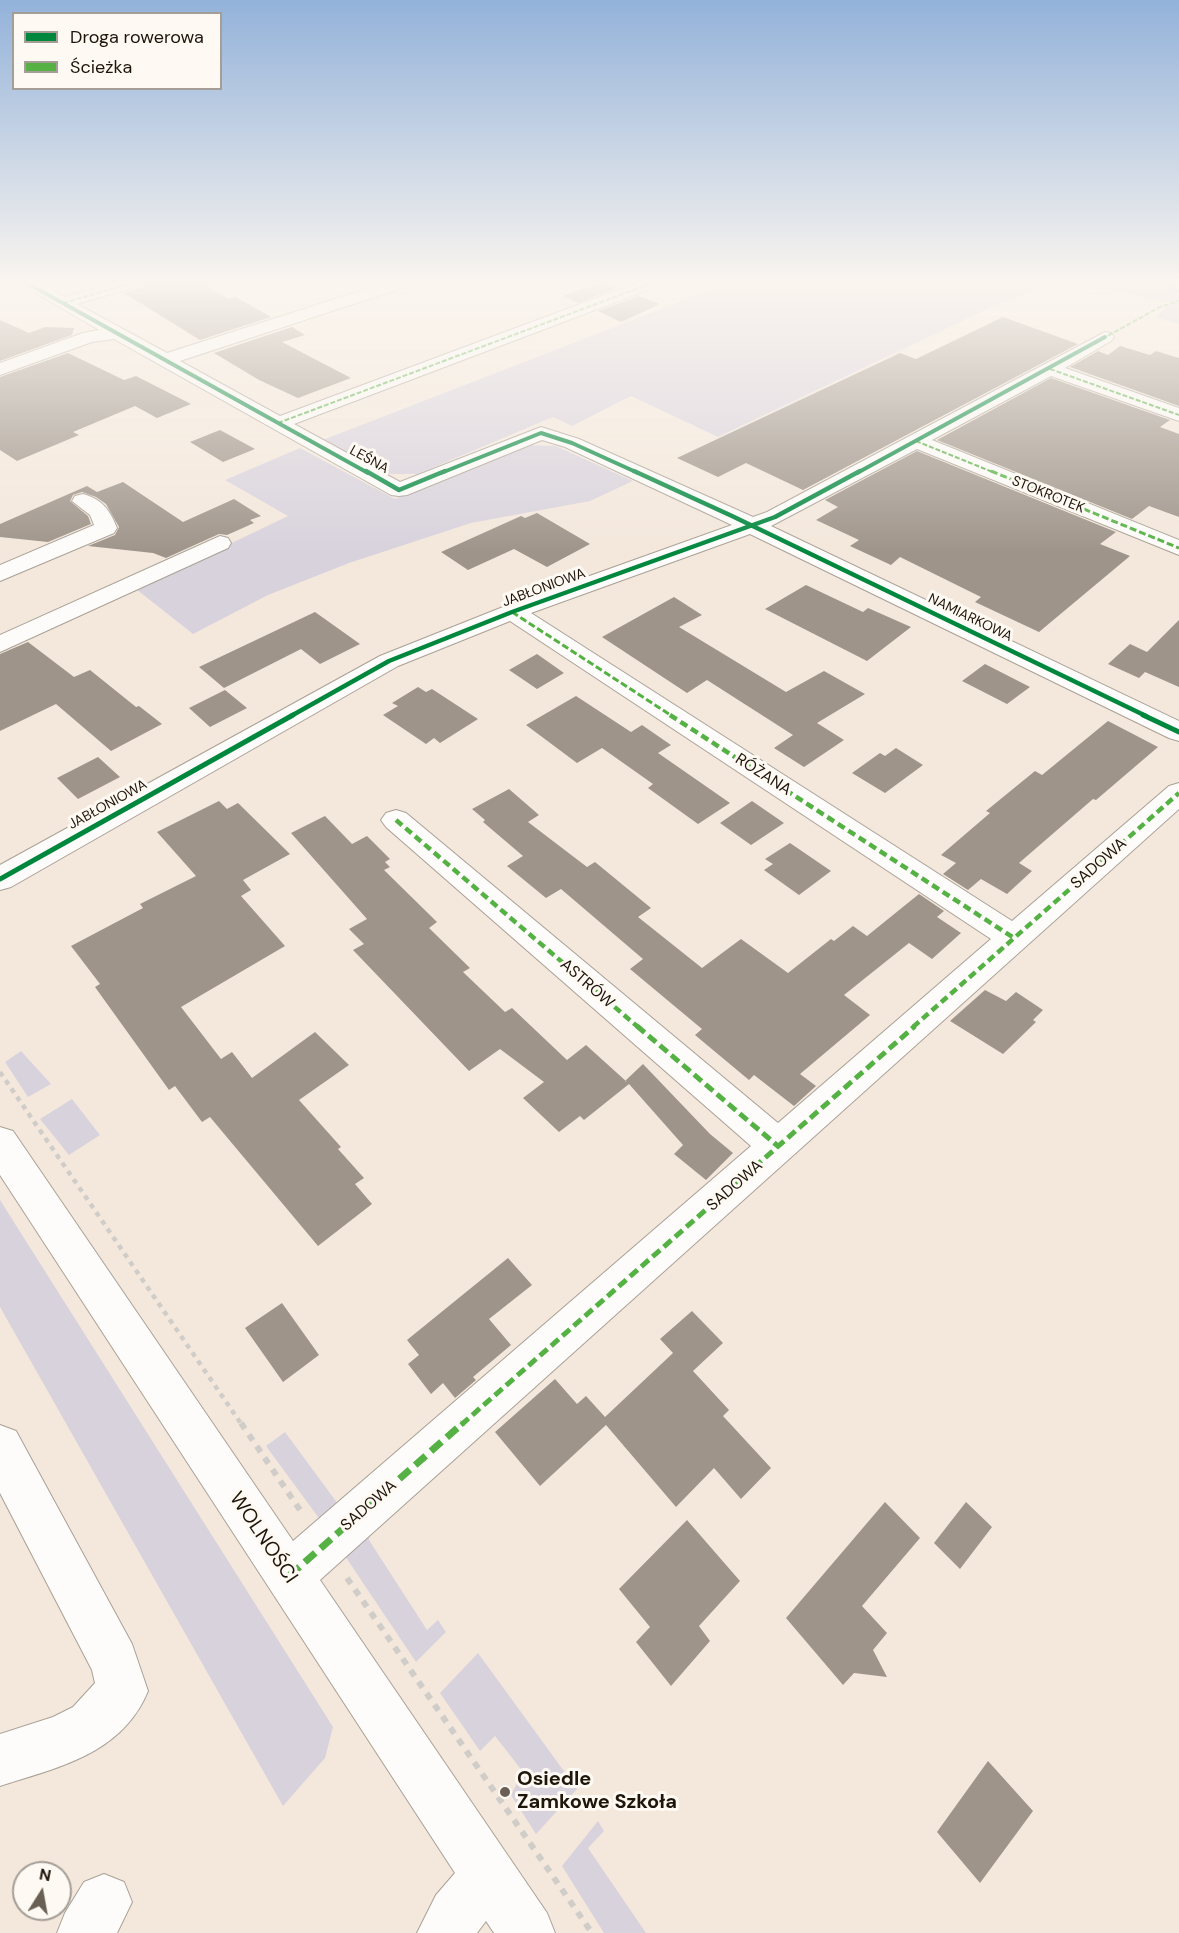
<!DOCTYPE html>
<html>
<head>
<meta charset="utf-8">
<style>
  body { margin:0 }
  #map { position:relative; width:1179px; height:1933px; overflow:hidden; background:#f4e8dc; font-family:"DM Sans",sans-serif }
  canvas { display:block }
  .legend { position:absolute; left:12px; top:12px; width:210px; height:78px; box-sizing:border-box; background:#fef9f3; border:2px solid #a49e96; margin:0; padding:8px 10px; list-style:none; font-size:18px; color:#1e150b }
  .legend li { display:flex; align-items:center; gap:12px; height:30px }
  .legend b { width:30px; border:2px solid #a49e96 }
  .north { position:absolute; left:12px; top:1861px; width:60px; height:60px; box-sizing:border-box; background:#fef9f3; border:2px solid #a49e96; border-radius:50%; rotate:11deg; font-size:16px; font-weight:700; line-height:24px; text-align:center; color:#1e150b }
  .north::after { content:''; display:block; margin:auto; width:21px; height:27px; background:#695f54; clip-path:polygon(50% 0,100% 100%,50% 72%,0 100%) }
</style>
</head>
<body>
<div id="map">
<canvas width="1179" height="1933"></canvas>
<ul class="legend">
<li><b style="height:8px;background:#00873e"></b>Droga rowerowa</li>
<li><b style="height:8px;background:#55b144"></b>Ścieżka</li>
</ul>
<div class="north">N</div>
</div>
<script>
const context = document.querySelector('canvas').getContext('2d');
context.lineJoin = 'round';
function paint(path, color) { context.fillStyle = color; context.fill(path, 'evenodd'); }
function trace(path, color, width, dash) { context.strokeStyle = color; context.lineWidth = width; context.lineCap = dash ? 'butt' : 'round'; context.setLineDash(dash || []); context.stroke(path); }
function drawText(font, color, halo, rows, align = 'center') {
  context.font = font + ' "DM Sans",sans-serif'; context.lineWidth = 6; context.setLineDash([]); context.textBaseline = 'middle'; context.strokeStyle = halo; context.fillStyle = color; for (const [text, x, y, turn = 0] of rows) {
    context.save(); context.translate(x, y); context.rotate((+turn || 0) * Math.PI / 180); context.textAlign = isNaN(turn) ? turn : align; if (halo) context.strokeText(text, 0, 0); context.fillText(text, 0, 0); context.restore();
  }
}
const green = new Path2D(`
  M731 282H1179V324L1155 317 1172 303 1111 290 1049 286 998 304 718 437 631 396 572 426 553 417 418 474H381L320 441Z
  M524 445 556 446 633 481 590 501 471 523 349 563 268 595 193 634 136 589 288 516 225 480 300 448 395 499Z
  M21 1051 51 1084 28 1097 5 1062Z
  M72 1099 100 1135 69 1155 40 1119Z
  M0 1200 333 1727 325 1758 283 1806 0 1307Z
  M285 1432 338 1504 324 1525 266 1446Z
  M372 1526 369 1540 427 1630 438 1620 446 1632 416 1662 343 1553Z
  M478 1653 577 1789 536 1834 511 1795 523 1772 495 1736 480 1751 440 1693Z
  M598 1821 604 1831 588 1848 646 1933H604L562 1866Z`);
const stream = new Path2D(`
  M1160 282H1166L1179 289V293Z`);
const building = new Path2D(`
  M146 282H207L208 287 229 299 236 297 271 317 274 316 200 340 124 293 143 287Z
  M602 282 619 287 578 303 563 296Z
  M639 296 660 304 621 322 598 311Z
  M1003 317 1078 344 803 490 746 463 718 477 677 458 900 353 916 359Z
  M0 320 29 333 45 327 74 328 72 335 0 361Z
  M292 327 305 335 282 342 351 378 298 398 259 380 214 353Z
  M1120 346 1150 355 1156 351 1179 358V406L1070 367 1098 351 1108 355Z
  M68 353 124 380 136 376 191 404 157 418 135 406 73 432 79 435 17 461 0 450V377Z
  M1051 378 1170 420 1160 427 1179 434V517L1149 506 1132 519 937 440Z
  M220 430 255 449 223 462 190 442Z
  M917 451 1116 532 1100 544 1130 556 1039 632 975 602 981 597 900 557 891 565 850 546 859 540 816 520 838 507 825 500Z
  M123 482 183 522 234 499 261 516 250 520 254 523 227 535 219 534 166 558 153 553 88 546 115 535 119 527 106 504 96 497 82 492 73 495 70 501 88 516 91 524 48 542 0 537V524L87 486 97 492Z
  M537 513 590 544 547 567 514 549 468 570 441 552 521 516 525 518Z
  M806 585 863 612 868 608 911 627 867 661 765 609Z
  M674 597 702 615 679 627 786 692 824 671 865 694 817 723 844 740 804 767 774 748 793 735 707 680 687 693 602 637Z
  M315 612 360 644 320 664 301 649 224 688 199 667Z
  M1179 620V687L1145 672 1139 678 1108 664 1130 644 1147 652Z
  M28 642 74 677 90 670 136 707 139 706 162 724 111 751 56 704 0 731V654Z
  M537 654 564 673 537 689 509 670Z
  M985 664 1030 687 1007 704 962 681Z
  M418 687 426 692 432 689 478 719 440 743 434 738 426 744 383 715 398 706 392 703Z
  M225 690 247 708 210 727 189 708Z
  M576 696 631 732 642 725 671 745 658 753 730 803 698 824 648 788 653 784 602 748 577 763 526 725Z
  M1108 721 1158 747 1096 800 1093 799 1019 863 1032 871 1007 894 981 879 968 890 943 874 956 863 941 855 990 813 986 811 1035 771 1042 775Z
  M896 748 923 765 885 793 852 773 880 753 885 756Z
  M98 757 120 777 78 799 57 778Z
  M509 789 539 815 528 822 587 867 595 862 651 908 638 917 702 968 741 939 788 973 831 939 834 941 853 926 867 936 919 894 944 911 937 917 961 933 932 959 909 943 844 995 870 1015 800 1074 816 1086 794 1106 754 1075 749 1080 695 1035 702 1029 630 969 643 959 561 889 546 898 507 866 523 856 483 822 485 820 472 809Z
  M219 801 227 809 238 803 290 854 243 880 251 890 241 896 285 946 181 1007 221 1059 232 1052 252 1078 315 1032 349 1065 299 1100 341 1147 338 1149 364 1178 355 1184 372 1204 318 1246 210 1117 202 1122 175 1086 169 1090 95 987 100 984 71 946 143 908 140 904 196 876 157 832Z
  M752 801 784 823 751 845 720 823Z
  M325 816 352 844 367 836 390 859 385 862 390 867 384 870 437 922 429 928 470 968 463 972 505 1012 512 1008 567 1060 586 1045 627 1082 625 1081 643 1064 710 1134 733 1153 706 1180 674 1154 683 1145 629 1084 584 1120 580 1116 559 1132 523 1098 544 1082 500 1049 469 1071 353 950 364 944 349 929 367 919 291 833Z
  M790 843 831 871 799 895 764 870 773 864 765 859Z
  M985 990 1006 1001 1016 992 1043 1010 1033 1020 1036 1022 1003 1054 950 1021Z
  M508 1258 532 1285 489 1319 511 1345 473 1377 476 1380 455 1398 443 1383 431 1394 408 1364 419 1355 407 1340Z
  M282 1303 319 1355 283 1382 245 1328Z
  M692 1311 723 1343 693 1371 729 1410 723 1416 771 1468 741 1499 714 1468 676 1507 606 1425 540 1486 495 1432 555 1379 577 1404 586 1396 605 1417 673 1353 660 1339Z
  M885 1502 920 1538 862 1606 887 1633 873 1650 887 1677 854 1673 843 1685 786 1618Z
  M966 1502 992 1527 960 1569 934 1543Z
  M687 1520 740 1581 699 1626 710 1641 671 1686 636 1642 650 1627 619 1589Z
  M988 1761 1033 1811 980 1883 937 1832Z`);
const pathFar1 = new Path2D(`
  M0 1072 242 1425`);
const path = new Path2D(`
  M241 1423 300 1510
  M347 1578 592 1933`);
const minor = new Path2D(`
  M17 282H38L65 297 117 282H144L142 285 77 304 167 353 388 282H413L411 285 180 361 280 416 639 282H663L661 285 294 424 400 482 541 427 579 439 753 517 767 512 1105 332 1111 333 1114 337 1111 341 1065 368 1179 408V421L1051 376 932 440 1179 540V555L917 449 771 526 1179 721V741L1169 738 750 534 531 613 1012 921 1169 786 1179 783V809L320 1580 547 1913 555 1933H494L486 1921 477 1933H417L436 1895 455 1873 0 1175V1127L13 1131 293 1541 751 1146 386 827 381 820 386 813 396 810 406 813 778 1123 991 939 510 621 398 666 11 887 0 890V865L380 656 503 607 732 525 565 447 542 440 407 495 399 496 391 495 114 339 92 342 0 375V363L83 333 99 330Z
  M83 494C102 499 110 510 117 528L114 533 0 581V565L94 525 90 515 72 501 75 496Z
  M220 536 228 538 231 543 228 548 0 652V635Z
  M0 1425 16 1431 132 1644 148 1691C122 1754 59 1767 0 1786V1734L53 1717 73 1707 95 1683 92 1670 0 1493Z
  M104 1874 124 1882 132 1902 117 1933H57L65 1913 84 1882Z`);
const quietFar4 = new Path2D(`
  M63 303 136 282
  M1102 339 1160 307 1179 301
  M1050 369 1179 415
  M278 423 655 282
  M916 441 995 473`);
const quietFar3 = new Path2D(`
  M991 471 1179 548
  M512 612 672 716`);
const quietFar2 = new Path2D(`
  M670 715 1014 938
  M396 820 638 1027
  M913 1027 1179 793`);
const quietFar1 = new Path2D(`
  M637 1026 779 1147
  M461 1425 915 1026`);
const quiet = new Path2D(`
  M289 1576 463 1423`);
const cyclewayFar2 = new Path2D(`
  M25 282 368 473
  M441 473 541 433 572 443 638 473
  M857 473 1105 337`);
const cyclewayFar1 = new Path2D(`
  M366 471 399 490 445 471
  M634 471 732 516 1146 716
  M291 716 389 661 512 612 775 517 860 471`);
const cycleway = new Path2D(`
  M1143 715 1179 732
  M0 879 293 715`);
const markers = [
  [505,1792,6,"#695f54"]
];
const farStreetnames = [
  ["LEŚNA",369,460,29],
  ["STOKROTEK",1048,495,22],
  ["JABŁONIOWA",544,588,-20],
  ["NAMIARKOWA",970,618,26],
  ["JABŁONIOWA",108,805,-29]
];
const streetNames = [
  ["RÓŻANA",763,775,33],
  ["SADOWA",1099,864,-41],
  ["ASTRÓW",587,984,41],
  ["SADOWA",735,1186,-41],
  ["SADOWA",369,1506,-41]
];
const nearStreetnames = [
  ["WOLNOŚCI",263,1538,56]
];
const nearPoinames = [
  ["Osiedle",517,1780],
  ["Zamkowe Szkoła",517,1803]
];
paint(green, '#d8d2dd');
paint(stream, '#b4aec4');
paint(building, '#9e948a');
trace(minor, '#a9a096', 2);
trace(pathFar1, '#d0cdc9', 4.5, [5, 5]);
trace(path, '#d0cdc9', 6, [7, 7]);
paint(minor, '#fdfcfa');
trace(quietFar4, '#55b144', 2, [5, 2]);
trace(quietFar3, '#55b144', 3, [7, 3]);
trace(quietFar2, '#55b144', 4.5, [8, 4.5]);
trace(quietFar1, '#55b144', 5, [10, 5]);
trace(quiet, '#55b144', 7, [14, 7]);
trace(cyclewayFar2, '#00873e', 4);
trace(cyclewayFar1, '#00873e', 4.5);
trace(cycleway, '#00873e', 5);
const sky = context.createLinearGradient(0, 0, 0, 553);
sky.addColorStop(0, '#93b2da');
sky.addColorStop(0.51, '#faf5ef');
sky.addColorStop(1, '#faf5ef00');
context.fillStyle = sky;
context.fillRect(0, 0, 1179, 553);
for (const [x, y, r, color] of markers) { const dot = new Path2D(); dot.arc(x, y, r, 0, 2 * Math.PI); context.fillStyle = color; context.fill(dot); trace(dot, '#fef9f3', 2); }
drawText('14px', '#1e150b', '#fef9f3', farStreetnames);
drawText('16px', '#1e150b', '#fef9f3', streetNames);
drawText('20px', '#1e150b', '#fef9f3', nearStreetnames);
drawText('bold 20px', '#1e150b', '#fef9f3', nearPoinames, 'left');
</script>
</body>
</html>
